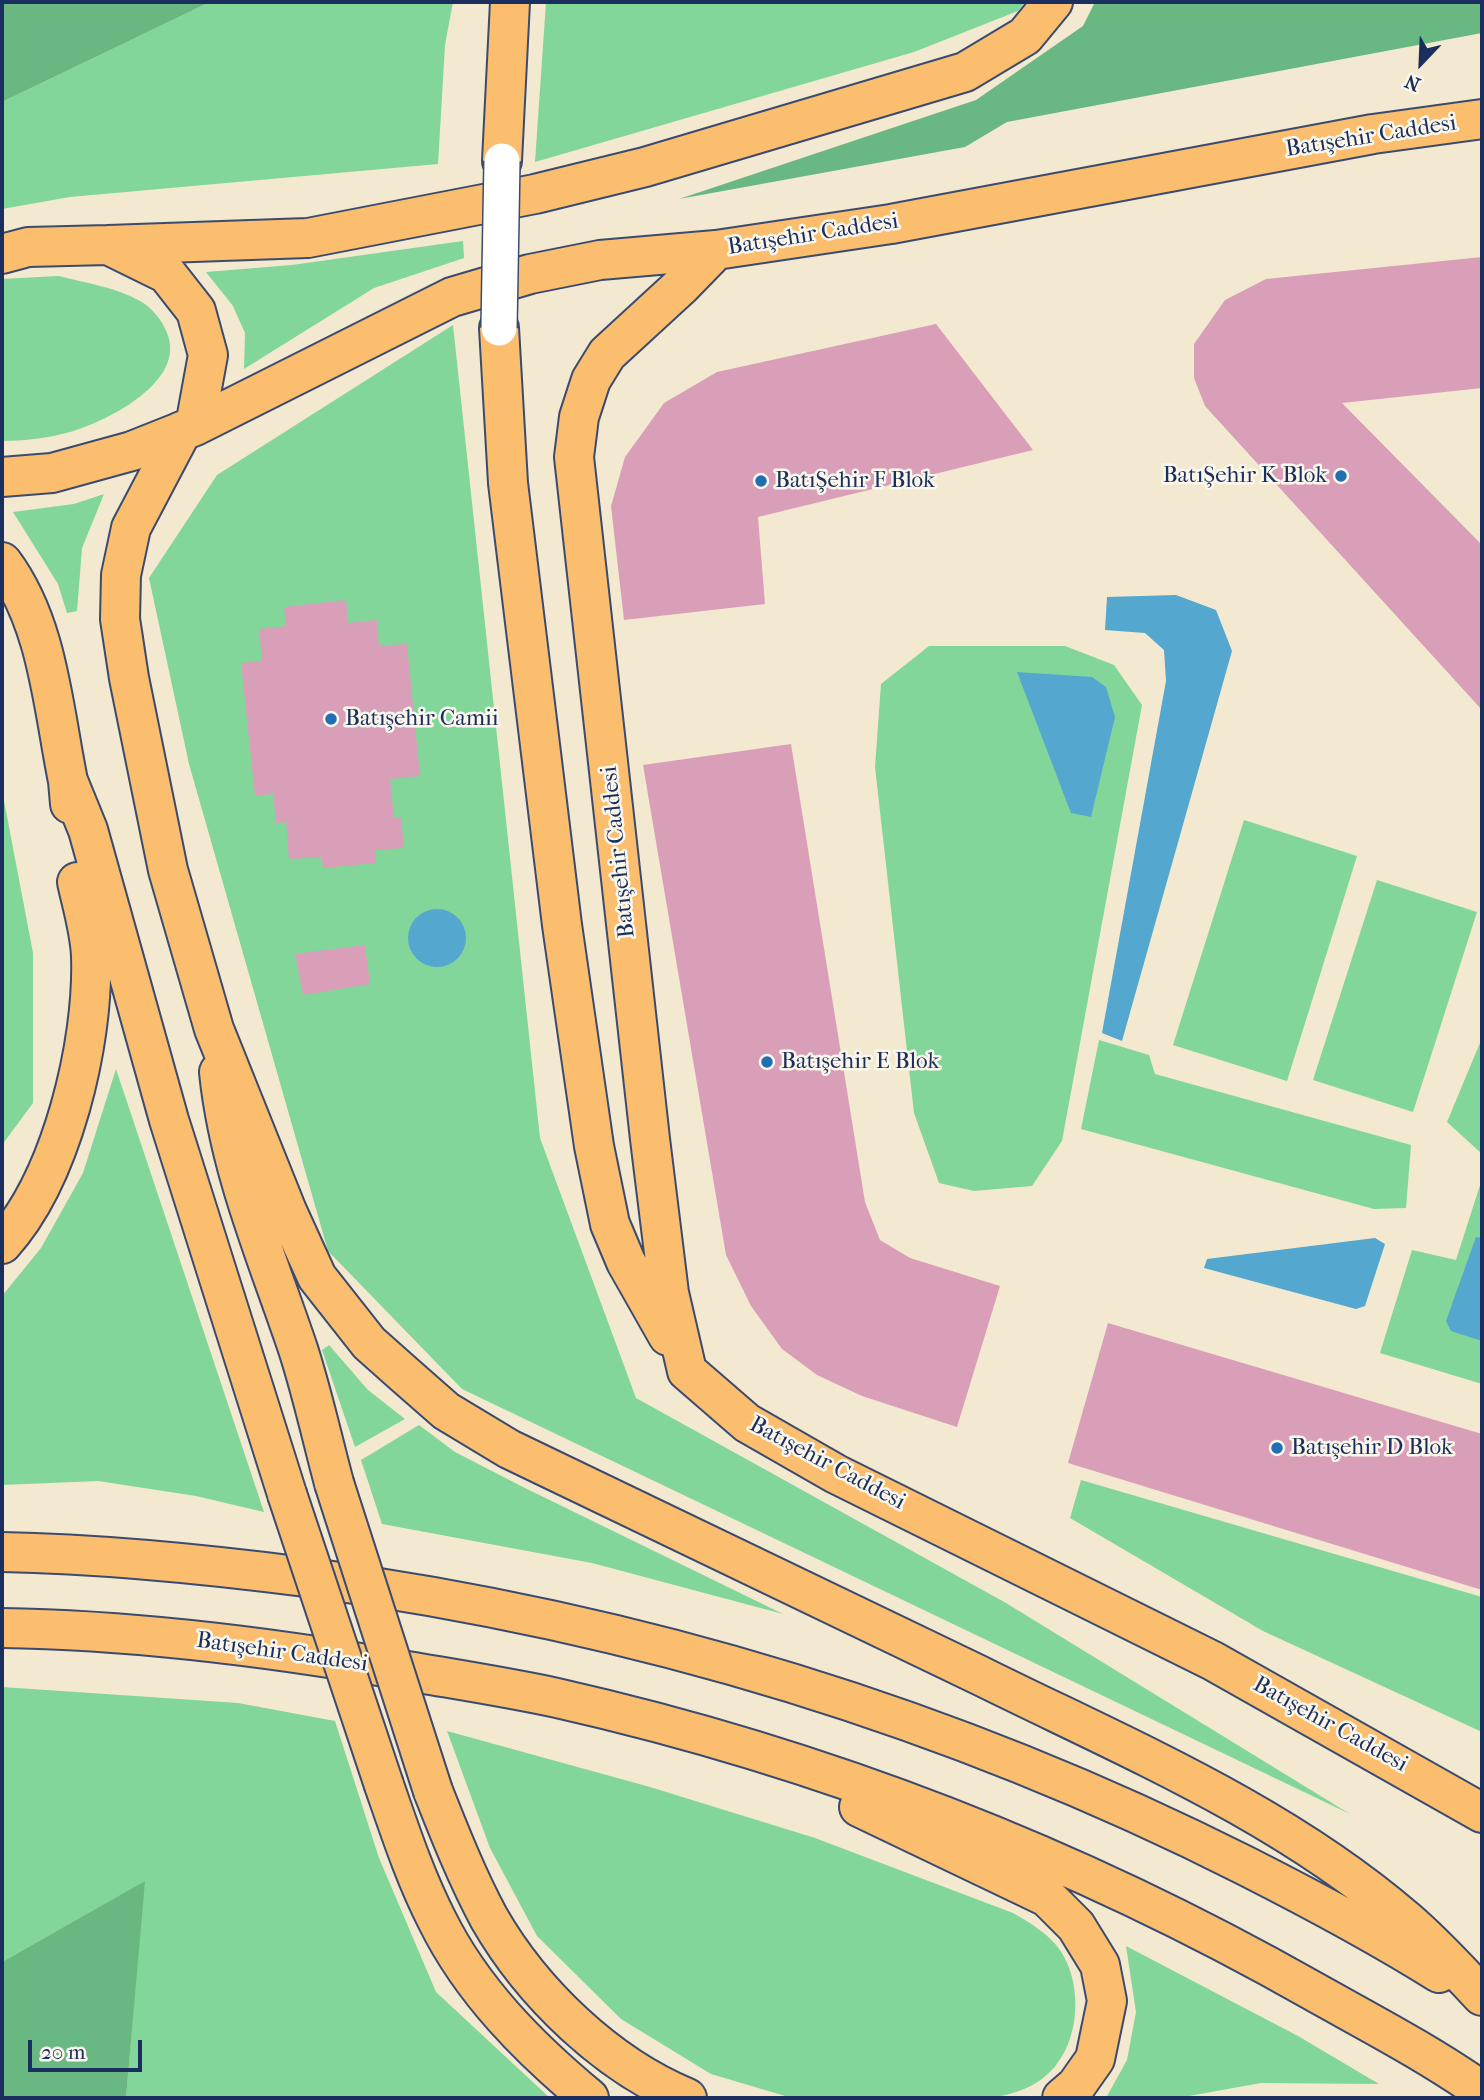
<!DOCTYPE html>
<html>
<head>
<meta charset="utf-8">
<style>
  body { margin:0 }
  #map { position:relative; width:1484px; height:2100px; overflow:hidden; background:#f3e8d0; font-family:"IM FELL French Canon",serif }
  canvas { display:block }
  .frame { position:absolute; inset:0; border:4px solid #1b2f5e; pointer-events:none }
  .north { position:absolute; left:1386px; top:28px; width:70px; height:70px; -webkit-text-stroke:5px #fbf7ec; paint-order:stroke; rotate:203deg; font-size:19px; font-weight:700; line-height:28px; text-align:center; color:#1b2f5e }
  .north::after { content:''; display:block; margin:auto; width:24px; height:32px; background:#1b2f5e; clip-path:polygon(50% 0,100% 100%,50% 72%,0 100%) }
  .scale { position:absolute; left:28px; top:2040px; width:114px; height:32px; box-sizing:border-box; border:4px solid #1b2f5e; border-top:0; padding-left:9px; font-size:21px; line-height:24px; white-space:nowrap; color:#1b2f5e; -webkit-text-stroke:5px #fbf7ec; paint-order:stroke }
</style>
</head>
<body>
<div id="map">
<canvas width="1484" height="2100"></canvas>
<div class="frame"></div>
<div class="north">N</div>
<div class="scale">20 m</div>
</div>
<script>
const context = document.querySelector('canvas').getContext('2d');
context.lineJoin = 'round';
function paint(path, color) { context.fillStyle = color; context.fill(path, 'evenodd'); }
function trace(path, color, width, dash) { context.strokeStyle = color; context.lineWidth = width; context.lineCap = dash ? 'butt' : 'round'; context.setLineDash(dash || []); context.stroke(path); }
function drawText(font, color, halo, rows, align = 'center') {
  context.font = font + ' "IM FELL French Canon",serif'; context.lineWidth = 5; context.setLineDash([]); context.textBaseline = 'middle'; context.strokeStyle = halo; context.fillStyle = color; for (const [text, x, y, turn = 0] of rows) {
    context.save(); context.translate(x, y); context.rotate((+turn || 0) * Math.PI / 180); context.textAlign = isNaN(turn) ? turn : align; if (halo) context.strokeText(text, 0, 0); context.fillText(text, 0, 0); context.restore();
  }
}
const green = new Path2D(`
  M210 2H453L445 45 438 164 70 197 2 209V102Z
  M546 2H1025L1018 11 914 52 535 162Z
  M463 241 464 258 374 288 244 369 245 333 233 306 206 272 292 265Z
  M59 276C85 283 116 287 140 301 151 307 163 321 167 333 187 381 108 421 70 432 49 438 24 441 2 441V279Z
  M453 325 540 1138 636 1398 1006 1603 1350 1814 462 1389 328 1251 189 764 149 578 217 475Z
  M104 494 82 548 77 611 67 613 58 584 13 512 74 504Z
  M929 646H1065L1114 665 1142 705 1062 1141 1032 1186 974 1191 939 1183 914 1113 875 767 881 684Z
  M2 790 33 953V1103L2 1145Z
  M1244 820 1357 856 1287 1081 1173 1045Z
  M1377 880 1477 912 1413 1112 1313 1080Z
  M1482 1038V1154L1447 1122Z
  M1099 1040 1149 1055 1155 1074 1411 1145 1406 1208 1374 1209 1081 1129Z
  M116 1069 264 1512 196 1496 98 1481 2 1485V1296L41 1248 83 1173Z
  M1482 1179V1384L1380 1353 1412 1250 1456 1260Z
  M329 1345 368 1390 405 1419 355 1447 322 1350Z
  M419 1425 455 1452 523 1487 783 1614 592 1563 382 1524 361 1460Z
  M1081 1480 1482 1597V1732L1263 1631 1070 1518Z
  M2 1687 238 1703 335 1721 379 1858 436 1992 550 2098H126L144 1882 2 1962Z
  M447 1731 650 1787 815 1838 1013 1913C1030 1923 1048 1933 1060 1950 1085 1987 1080 2051 1042 2079 1027 2090 1009 2095 991 2098H792L711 2074 621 2019 537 1936 490 1848Z
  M1126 1946 1298 2036 1379 2084 1261 2083 1178 2098H1106L1127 2060 1136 2012Z`);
const forest = new Path2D(`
  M2 2H210L2 102Z
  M1095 2H1482V33L1007 122 965 147 679 199 976 100 1083 26Z
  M145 1881 126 2098H2V1962Z`);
const water = new Path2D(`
  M1176 595 1216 610 1232 651 1122 1041 1102 1033 1166 681 1164 650 1145 633 1105 630 1107 597Z
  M1017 672 1092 677 1106 687 1115 717 1091 817 1071 813Z
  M408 938a29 29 0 1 1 58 0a29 29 0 1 1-58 0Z
  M1476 1237 1482 1238V1341L1451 1331 1446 1321Z
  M1375 1238 1385 1244 1365 1306 1356 1309 1204 1268 1207 1259Z`);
const building = new Path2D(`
  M1482 257V388L1342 403 1482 545V710L1205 406 1194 378V344L1225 300 1266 279Z
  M936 324 1033 450 758 517 765 604 624 620 611 506 625 457 664 403 717 372Z
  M346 600 348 623 377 620 379 646 407 644 420 776 390 779 394 818 401 817 404 848 375 850 376 863 323 868 321 857 289 859 286 822 276 823 273 794 255 796 241 663 262 661 259 629 286 626 284 607Z
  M791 744 865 1202 880 1240 910 1258 1000 1286 957 1427 862 1396 817 1375 782 1349 751 1306 726 1255 643 765Z
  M365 945 370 984 303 995 295 954Z
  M1108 1323 1482 1434V1590L1068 1463Z`);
const primary = new Path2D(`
  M502 161 510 2
  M108 245 308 238 535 194 645 167 965 72 1025 36 1053 2
  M716 250 681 286 607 354 591 380 579 417 574 457 650 1139 669 1293 687 1371 747 1423 836 1474 1213 1661 1482 1813
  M2 254 28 247 108 245 167 274 196 311 208 355 195 426
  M499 328 508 483 562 925 594 1146 610 1224 626 1262 668 1336
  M2 477 52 473 132 451 195 426 452 297 530 274 600 260 716 250 891 224 1373 134 1482 119`);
const trunk = new Path2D(`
  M182 431 131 528 121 575 120 619 129 678 168 870 214 1029 287 1211 317 1277 369 1343 405 1375 446 1411 509 1449C668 1525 828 1601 987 1679 1131 1750 1283 1814 1406 1920 1433 1943 1458 1970 1482 1996
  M2 562C48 623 53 707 68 781L70 804
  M68 781 88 830 169 1120 287 1494
  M219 1072C229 1170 267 1257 298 1349 312 1392 322 1438 334 1483
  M2 1244C62 1178 94 1043 91 956 90 931 82 905 77 882
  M2 1552C104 1554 204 1564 305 1577 634 1621 949 1716 1246 1866 1311 1899 1377 1934 1439 1973
  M2 1628C136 1630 270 1647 402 1670 453 1679 506 1687 557 1698 822 1758 1077 1857 1313 1991 1370 2023 1428 2053 1482 2091
  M384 1785C400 1831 415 1877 437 1920 472 1991 529 2048 589 2098
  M433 1791C450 1834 467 1877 489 1918 532 1993 607 2065 687 2098
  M859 1807 1047 1897 1076 1926 1100 1965 1107 2001 1095 2059 1076 2086 1062 2098`);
const minorBridge = new Path2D(`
  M499 328 502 161`);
const trunkBridge = new Path2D(`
  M334 1483 433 1791
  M287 1494 384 1785`);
const markers = [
  [1341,476,7,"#1f6fb2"],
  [761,481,7,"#1f6fb2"],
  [331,719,7,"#1f6fb2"],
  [767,1062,7,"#1f6fb2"],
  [1277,1448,7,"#1f6fb2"]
];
const streetNames = [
  ["Batışehir Caddesi",1371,137,-9],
  ["Batışehir Caddesi",813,235,-9],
  ["Batışehir Caddesi",619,852,-96],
  ["Batışehir Caddesi",827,1464,28],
  ["Batışehir Caddesi",282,1653,8],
  ["Batışehir Caddesi",1330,1725,29]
];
const poiNames = [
  ["BatıŞehir K Blok",1327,476,"right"],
  ["BatıŞehir F Blok",775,481],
  ["Batışehir Camii",345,719],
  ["Batışehir E Blok",781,1062],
  ["Batışehir D Blok",1291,1448]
];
paint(green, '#82d699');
paint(forest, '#69b781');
paint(water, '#54a7cf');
paint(building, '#da9fb8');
trace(primary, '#3b4b6f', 42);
trace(trunk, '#3b4b6f', 42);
trace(primary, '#fbbe6e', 38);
trace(trunk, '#fbbe6e', 38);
trace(minorBridge, '#3b4b6f', 38, []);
trace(trunkBridge, '#3b4b6f', 42, []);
trace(minorBridge, '#fff', 35);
trace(trunkBridge, '#fbbe6e', 38);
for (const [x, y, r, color] of markers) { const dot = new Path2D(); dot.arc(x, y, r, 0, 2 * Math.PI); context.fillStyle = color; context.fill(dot); trace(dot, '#fbf7ec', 2.5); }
drawText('23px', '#1b2f5e', '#fbf7ec', streetNames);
drawText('23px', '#1b2f5e', '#fbf7ec', poiNames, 'left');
</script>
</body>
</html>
